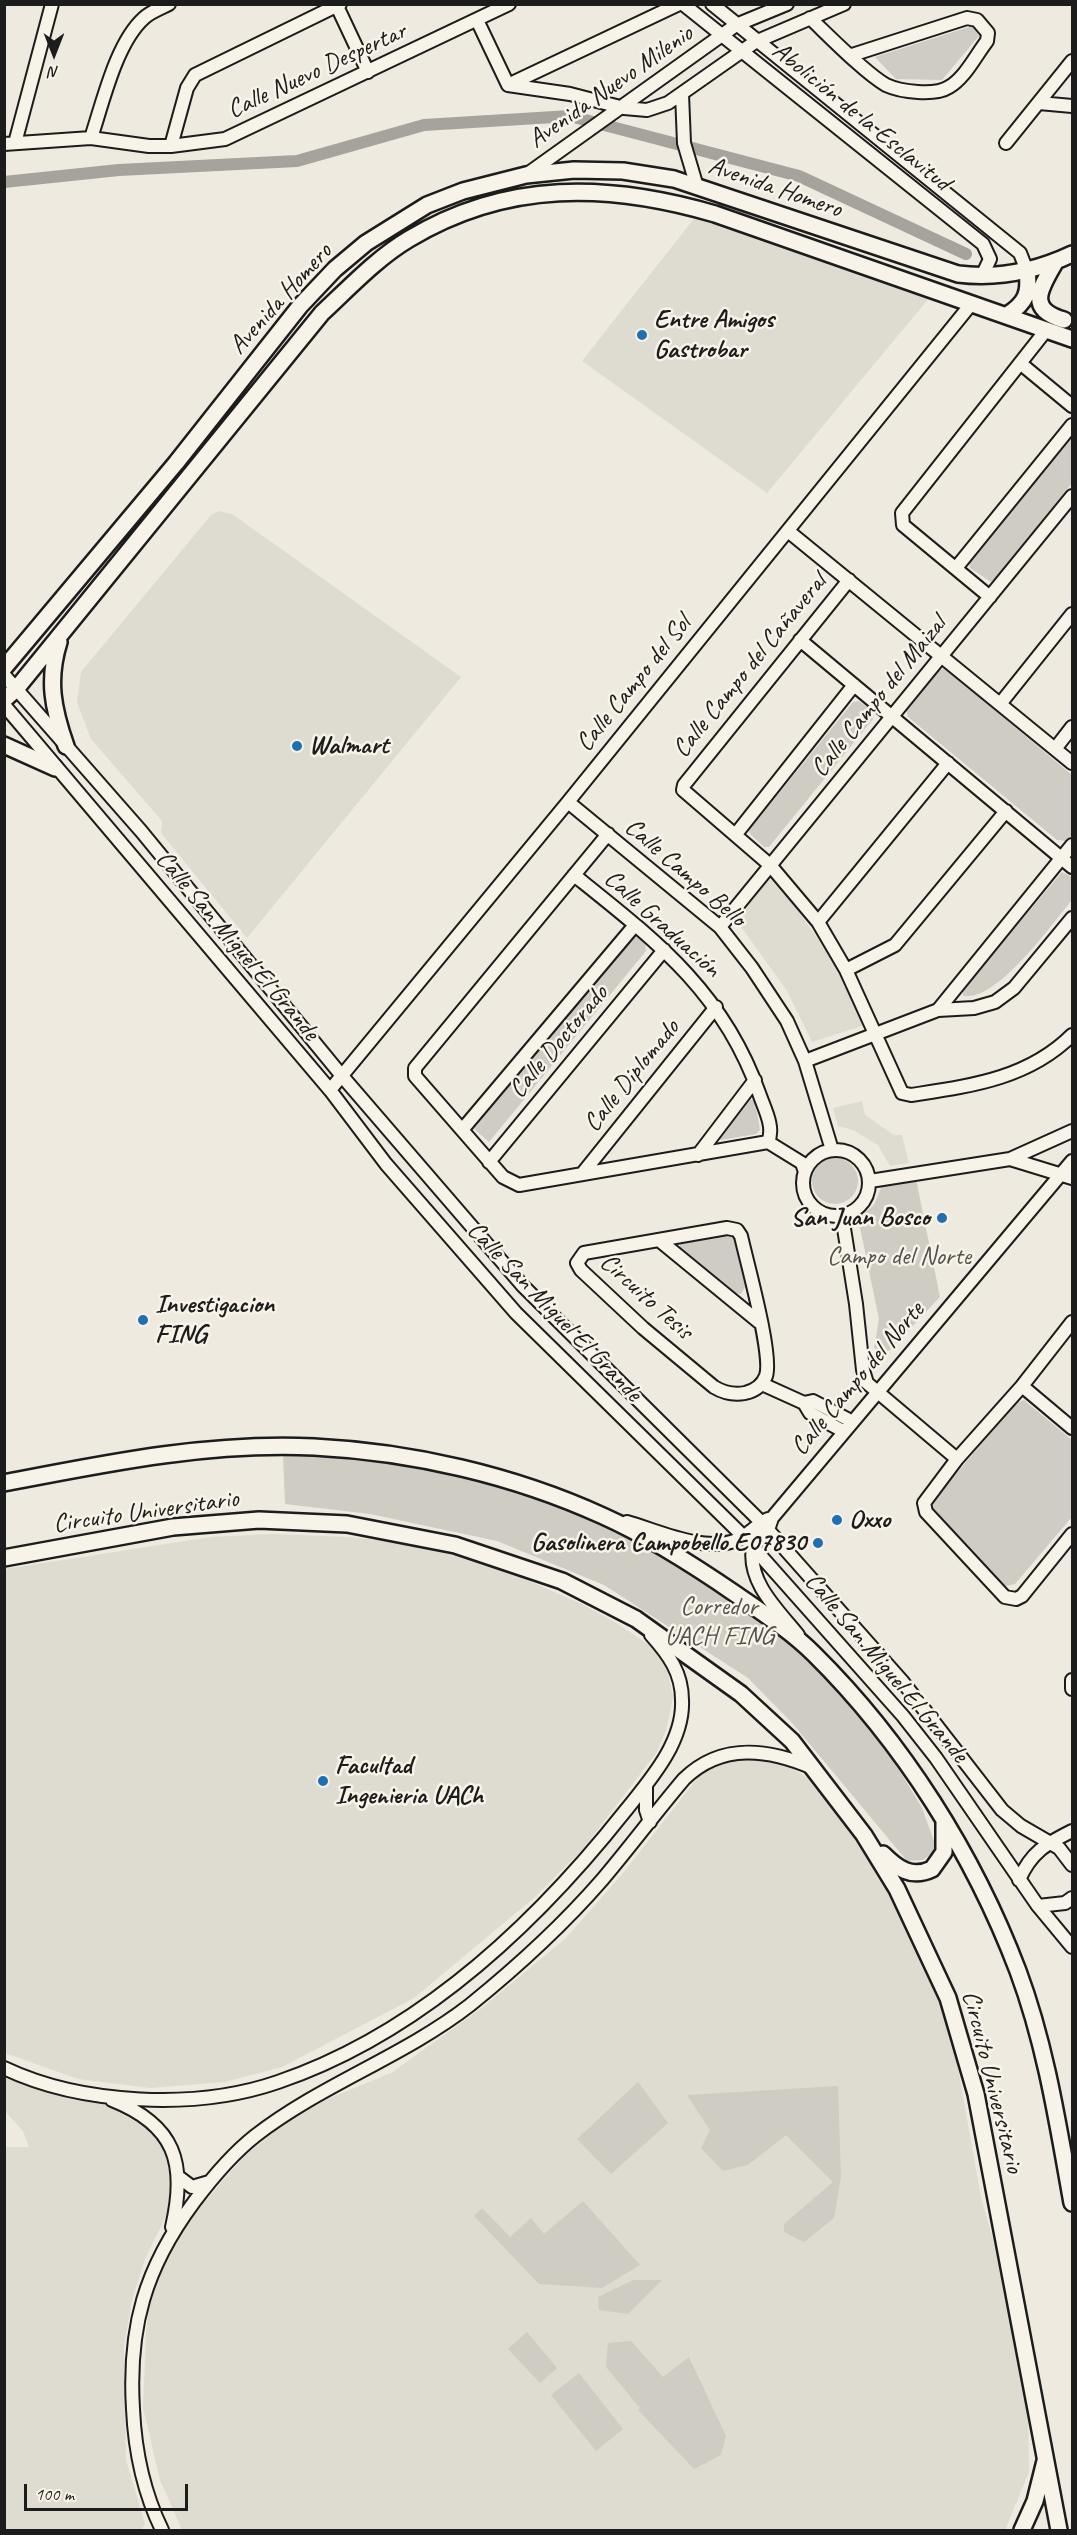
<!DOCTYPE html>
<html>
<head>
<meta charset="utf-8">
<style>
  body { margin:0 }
  #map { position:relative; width:1077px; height:2535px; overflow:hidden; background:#eeeae0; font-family:Caveat,sans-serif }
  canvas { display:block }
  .frame { position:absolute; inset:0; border:6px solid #1c1c1c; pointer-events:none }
  .north { position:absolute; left:24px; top:24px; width:60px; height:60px; -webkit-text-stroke:4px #f7f3e8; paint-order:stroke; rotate:180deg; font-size:16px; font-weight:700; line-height:24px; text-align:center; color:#1c1c1c }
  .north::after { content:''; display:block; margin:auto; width:21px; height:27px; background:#1c1c1c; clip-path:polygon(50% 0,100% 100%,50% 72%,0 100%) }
  .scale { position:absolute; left:24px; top:2484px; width:164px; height:27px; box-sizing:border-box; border:3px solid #1c1c1c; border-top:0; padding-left:8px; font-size:18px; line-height:21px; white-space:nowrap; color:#1c1c1c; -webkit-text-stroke:4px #f7f3e8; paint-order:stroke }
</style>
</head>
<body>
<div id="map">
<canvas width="1077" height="2535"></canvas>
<div class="frame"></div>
<div class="north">N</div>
<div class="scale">100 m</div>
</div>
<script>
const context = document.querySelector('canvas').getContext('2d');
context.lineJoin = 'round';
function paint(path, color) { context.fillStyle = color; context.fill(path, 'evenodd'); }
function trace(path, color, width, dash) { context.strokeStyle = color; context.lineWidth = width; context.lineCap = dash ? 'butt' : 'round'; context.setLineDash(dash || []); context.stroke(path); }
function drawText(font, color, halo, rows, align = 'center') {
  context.font = font + ' Caveat,sans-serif'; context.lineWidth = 5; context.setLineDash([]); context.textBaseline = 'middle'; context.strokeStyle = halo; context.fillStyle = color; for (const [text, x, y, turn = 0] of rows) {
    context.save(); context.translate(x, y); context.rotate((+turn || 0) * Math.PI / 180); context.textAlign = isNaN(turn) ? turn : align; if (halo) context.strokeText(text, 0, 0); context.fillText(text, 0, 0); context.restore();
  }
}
const built = new Path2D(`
  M696 216 710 219 930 297 767 493 582 361Z
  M219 511 232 514 461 677 247 938 161 833 162 821 91 739 77 702 81 672 211 515Z
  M765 880H771L795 907 823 946 858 1009 863 1021 862 1026 812 1042 787 991 737 921V915Z
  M862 1101 865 1115 894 1135H902L909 1163 890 1166 878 1145 853 1130 838 1126 833 1108Z
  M273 1534 349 1537 403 1543 452 1555 501 1569 582 1604 618 1624 658 1651 668 1673 673 1698 667 1727 657 1752 582 1850 535 1897 414 1998 282 2067 225 2082 150 2088 78 2079 5 2053V1569L211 1537Z
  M748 1758 780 1761 819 1785 859 1838 913 1937 951 2029 981 2197 993 2240 1028 2410 1029 2472 1005 2530H182L160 2480 143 2408 146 2334 151 2286 190 2219 244 2156 286 2122 330 2098 391 2073 483 2007 566 1938 624 1872 699 1776 719 1763Z
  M5 2075 75 2099 122 2107 155 2131 173 2167 172 2204 145 2259 132 2300 124 2346 126 2460 145 2524 141 2530H5V2147H29L23 2131 5 2111Z`);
const green = new Path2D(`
  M972 26 979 36 942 80 896 79 875 57Z
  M1072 434V483L996 579 991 582 970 568 969 560Z
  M943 669 948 671 1072 775V834L1067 841 1057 840 908 717 906 710 938 671Z
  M859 701 874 712 873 719 769 847H764L750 834 749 830 853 702Z
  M1062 872 1072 877V900C1052 924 997 1002 963 996V990Z
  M635 934 645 944 646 951 489 1142 474 1129 627 939Z
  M748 1098 755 1101 760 1130 756 1134 721 1140 716 1138Z
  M812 1181a23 23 0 1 1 46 0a23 23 0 1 1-46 0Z
  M916 1179 940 1297 890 1350 883 1353 874 1348 879 1319 858 1218 874 1205 883 1183Z
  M732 1234 737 1240 745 1287 741 1294 727 1292 680 1248V1242L683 1240Z
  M1024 1400 1072 1440V1517L1015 1584 1005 1586 933 1508V1501L1016 1403Z
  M283 1455 384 1459 516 1488 614 1527 736 1597 805 1655 854 1703 877 1733 922 1808 937 1849 923 1860 907 1861 793 1724 748 1678 604 1585 497 1541 370 1514 285 1504Z
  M638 2082 668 2123 611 2174 577 2139Z
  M838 2086 841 2177 834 2218 804 2242 784 2232V2224L833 2182 786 2135 748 2165 723 2171 701 2148 710 2130 687 2095Z
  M583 2201 640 2265 602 2288 539 2284 474 2216 482 2208 510 2237 531 2218 544 2234Z
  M633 2280H662L628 2314 599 2310 598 2297Z
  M527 2332 557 2368 540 2383 508 2349Z
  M631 2341 663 2377 689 2357 726 2436 721 2455 694 2469 638 2410 640 2408 606 2367 608 2343Z
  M579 2373 623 2429 596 2451 551 2395Z`);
const canal = new Path2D(`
  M4 182 119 170 297 161 424 125 570 116 799 176 966 254`);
const minor = new Path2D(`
  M336 4 368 72
  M683 4 983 244 990 259 982 276
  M712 4 1020 253 1027 271
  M810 18C829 36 865 73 886 85 901 92 935 96 949 87 965 78 976 55 987 41L988 33 977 20 967 18 852 55
  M477 20 508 85
  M508 85 570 94 624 108 647 110 668 103 755 42 844 4
  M508 85 679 4
  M682 94 684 143 697 187
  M1039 103 1072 106
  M91 138C103 102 116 43 144 18 150 12 161 8 169 4
  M15 143 52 4
  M1006 143 1072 61
  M4 144 91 138 149 146H171L225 139 509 4
  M171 146 187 88 195 75 340 4
  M526 175 736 25 787 4
  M1020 363 1072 406
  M788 531 1072 763
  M956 568 1072 425
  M849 580 684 785 683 790 770 865 818 922 846 970 902 1093 911 1095C970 1086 1028 1079 1072 1035
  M990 597 903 525 902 513 1047 329
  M800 640 1072 867
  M4 675 141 831 342 1076 523 1286 761 1522 902 1681 1002 1810 1021 1826 1059 1848 1072 1865
  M1000 704 1072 614
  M4 705 330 1090 386 1164 516 1313 744 1537 903 1716 936 1758 1038 1906 1072 1947
  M1055 749 1072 727
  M568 802 720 927 752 968 787 1021 805 1061 832 1150
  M736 834 854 685
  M574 875C655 940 723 991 759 1093 764 1108 775 1127 768 1142L519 1185 503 1177 415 1076V1068L608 834
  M818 922 948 763
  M720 927 1072 496
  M846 970 895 945 1006 811
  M938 1010 1072 845
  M805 1061 938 1010 974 1008 995 1002 1014 988 1072 918
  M330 1090 568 802 972 303
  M462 1130 635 925
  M768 1142 802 1163 805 1172
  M803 1183a33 33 0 1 1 66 0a33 33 0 1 1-66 0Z
  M698 1155 755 1080
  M1010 1159 1072 1178
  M489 1162 664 950
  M582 1174 716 1007
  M870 1181 1010 1159 1072 1131
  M842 1216 856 1304 863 1370 867 1383 957 1459
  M727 1228 737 1230 741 1236C747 1263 773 1355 766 1376 762 1386 754 1391 745 1393 734 1395 724 1393 714 1387L643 1328 581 1270 577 1263 584 1253Z
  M659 1240 759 1322
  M1072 1322 1022 1386 957 1459 924 1503 926 1512 1005 1597 1016 1599 1022 1596 1072 1534
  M762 1384 804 1403 810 1413 843 1431
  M1022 1386 1072 1428
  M804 1403 813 1401 851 1421
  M627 1522C659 1531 704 1553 737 1540 749 1535 757 1524 768 1519
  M798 1635C778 1610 747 1582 753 1547L768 1530 772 1518 1072 1161
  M1072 1680V1689
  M646 1786V1810L650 1822
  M1019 1880C1031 1852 1046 1844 1072 1831
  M1038 1906 1065 1903 1072 1898
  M4 2068C82 2105 197 2110 278 2082 419 2034 535 1925 626 1810 650 1780 684 1742 682 1700 682 1673 669 1655 651 1635
  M112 2100C175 2125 187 2163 172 2227
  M180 2178 192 2187 209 2182
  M162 2530C143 2491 135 2453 133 2409 128 2327 145 2268 194 2202 212 2178 231 2155 255 2136 322 2084 403 2057 470 2005 517 1967 562 1926 602 1880 630 1847 656 1812 684 1779 722 1742 769 1749 813 1768`);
const major = new Path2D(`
  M1056 261C1041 287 1025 309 1064 320
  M1007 315C1026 303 1030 293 1027 271
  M59 642C47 680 53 709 66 746
  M4 668 176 463 300 306 335 269 366 243 427 205 463 191 526 175 574 170 623 171 674 179 958 274C999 279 1036 271 1072 254
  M4 700 17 688 322 313C350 287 377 258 409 239 507 180 609 183 715 214L1072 339
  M4 745 55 768
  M4 1483C107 1463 209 1442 314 1447 412 1452 513 1475 603 1516 650 1537 695 1566 737 1595 763 1613 792 1632 814 1654 903 1742 974 1855 1018 1971 1046 2046 1058 2125 1072 2203
  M4 1558 173 1527 259 1520 347 1524 455 1545 562 1581 636 1619 741 1694 792 1741 864 1835 897 1889 948 1998 976 2094 1059 2530
  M883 1854C897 1868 911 1879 932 1869L944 1852V1822
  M1022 2530 1035 2501 1045 2461`);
const markers = [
  [642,335,6,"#1f6fb2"],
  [297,746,6,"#1f6fb2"],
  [942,1218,6,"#1f6fb2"],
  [143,1320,6,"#1f6fb2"],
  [837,1520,6,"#1f6fb2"],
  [818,1543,6,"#1f6fb2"],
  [323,1781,6,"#1f6fb2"]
];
const streetNames = [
  ["Calle Nuevo Despertar",317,71,-25],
  ["Avenida Nuevo Milenio",611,87,-35],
  ["Abolición de la Esclavitud",861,117,39],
  ["Avenida Homero",775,188,19],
  ["Avenida Homero",281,299,-48],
  ["Calle Campo del Cañaveral",750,666,-51],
  ["Calle Campo del Sol",634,684,-51],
  ["Calle Campo del Maizal",879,697,-51],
  ["Calle Campo Bello",685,873,41],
  ["Calle Graduación",662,924,42],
  ["Calle San Miguel El Grande",237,946,50],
  ["Calle Doctorado",559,1042,-50],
  ["Calle Diplomado",632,1076,-51],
  ["Circuito Tesis",646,1297,42],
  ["Calle San Miguel El Grande",554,1312,46],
  ["Calle Campo del Norte",858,1379,-50],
  ["Circuito Universitario",146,1512,-8],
  ["Calle San Miguel El Grande",886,1668,50],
  ["Circuito Universitario",992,2082,76]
];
const poiNames = [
  ["Entre Amigos",654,320],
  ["Gastrobar",654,350],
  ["Walmart",309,746],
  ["San Juan Bosco",930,1218,"right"],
  ["Investigacion",155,1305],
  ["FING",155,1335],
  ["Oxxo",849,1520],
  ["Gasolinera Campobello E07830",806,1543,"right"],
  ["Facultad",335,1766],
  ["Ingenieria UACh",335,1796]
];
const parkNames = [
  ["Campo del Norte",899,1257],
  ["Corredor",719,1607],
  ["UACH FING",719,1637]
];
paint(built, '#dedbd1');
paint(green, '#cfccc3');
trace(canal, '#a6a39d', 12);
trace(minor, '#1c1c1c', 16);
trace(major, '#1c1c1c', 20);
trace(minor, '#f7f3e8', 12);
trace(major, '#f7f3e8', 15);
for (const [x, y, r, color] of markers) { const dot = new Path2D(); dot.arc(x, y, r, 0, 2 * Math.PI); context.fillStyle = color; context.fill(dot); trace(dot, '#f7f3e8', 2); }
drawText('26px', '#1c1c1c', '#f7f3e8', streetNames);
drawText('bold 26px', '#1c1c1c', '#f7f3e8', poiNames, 'left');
drawText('26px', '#52514e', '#f7f3e8', parkNames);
</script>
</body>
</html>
